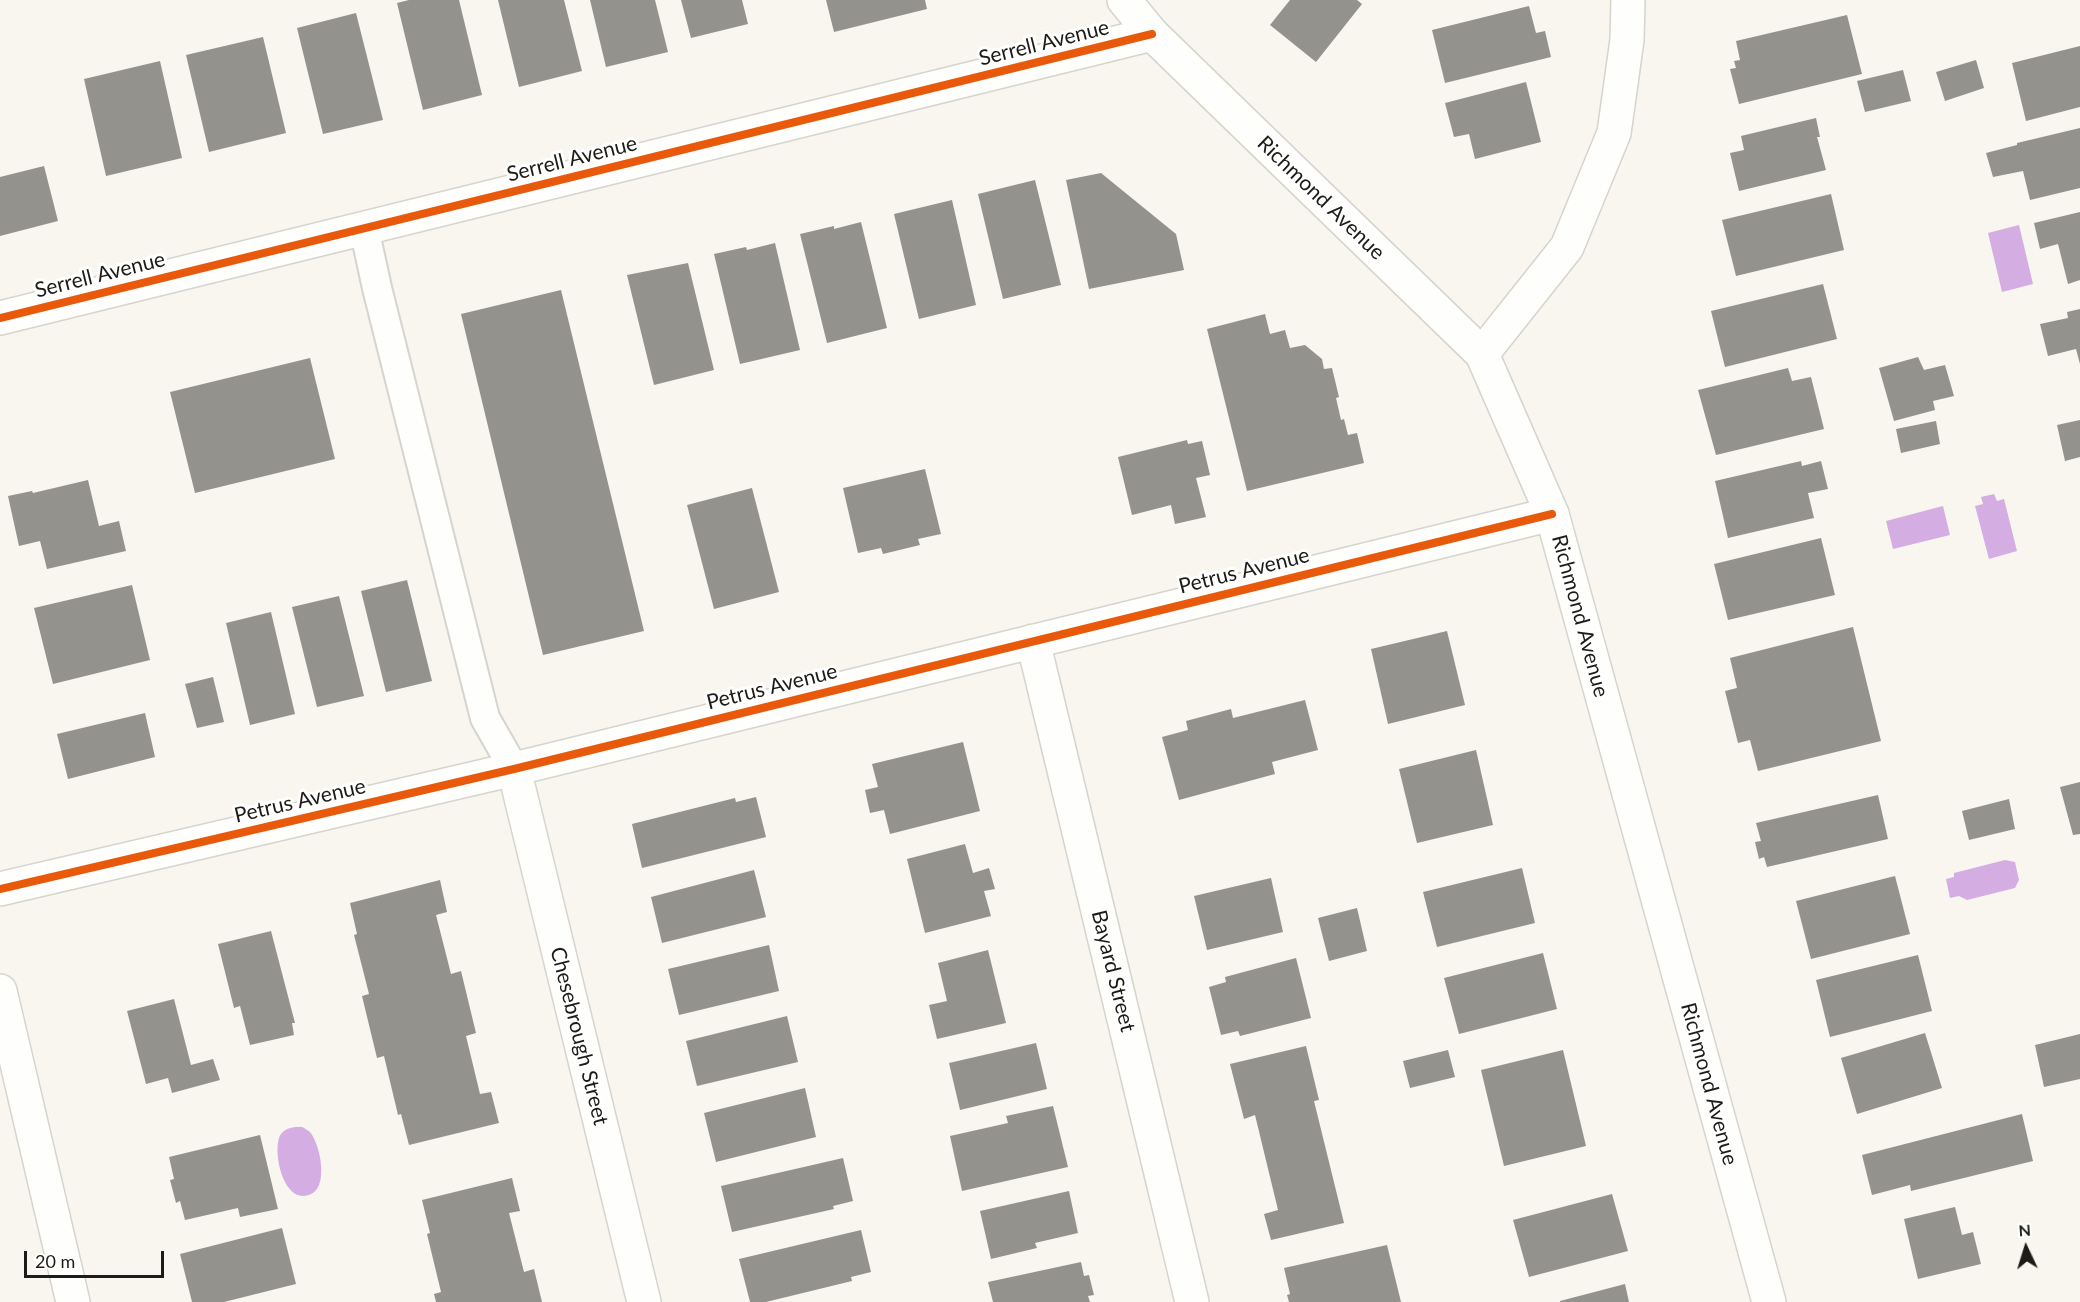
<!DOCTYPE html>
<html>
<head>
<meta charset="utf-8">
<style>
  body { margin:0 }
  #map { position:relative; width:2080px; height:1302px; overflow:hidden; background:#f8f6ee; font-family:Lato,sans-serif }
  canvas { display:block }
  .north { position:absolute; left:1996px; top:1218px; width:60px; height:60px; -webkit-text-stroke:4px #fff; paint-order:stroke; rotate:356deg; font-size:16px; font-weight:700; line-height:24px; text-align:center; color:#1c1b16 }
  .north::after { content:''; display:block; margin:auto; width:21px; height:27px; background:#1c1b16; clip-path:polygon(50% 0,100% 100%,50% 72%,0 100%) }
  .scale { position:absolute; left:24px; top:1251px; width:140px; height:27px; box-sizing:border-box; border:3px solid #1c1b16; border-top:0; padding-left:8px; font-size:18px; line-height:21px; white-space:nowrap; color:#1c1b16; -webkit-text-stroke:4px #fff; paint-order:stroke }
</style>
</head>
<body>
<div id="map">
<canvas width="2080" height="1302"></canvas>
<div class="north">N</div>
<div class="scale">20 m</div>
</div>
<script>
const context = document.querySelector('canvas').getContext('2d');
context.lineJoin = 'round';
function paint(path, color) { context.fillStyle = color; context.fill(path, 'evenodd'); }
function trace(path, color, width, dash) { context.strokeStyle = color; context.lineWidth = width; context.lineCap = dash ? 'butt' : 'round'; context.setLineDash(dash || []); context.stroke(path); }
function drawText(font, color, halo, rows, align = 'center') {
  context.font = font + ' Lato,sans-serif'; context.lineWidth = 6; context.setLineDash([]); context.textBaseline = 'middle'; context.strokeStyle = halo; context.fillStyle = color; for (const [text, x, y, turn = 0] of rows) {
    context.save(); context.translate(x, y); context.rotate((+turn || 0) * Math.PI / 180); context.textAlign = isNaN(turn) ? turn : align; if (halo) context.strokeText(text, 0, 0); context.fillText(text, 0, 0); context.restore();
  }
}
const water = new Path2D(`
  M2019 225 2033 284 2002 292 1988 233Z
  M1994 494 1997 501 2004 499 2017 551 1989 559 1975 506 1983 504 1981 497Z
  M1943 506 1950 535 1893 549 1886 521Z
  M2005 860 2015 862 2019 880 2015 888 1967 900 1959 896 1950 898 1946 879 1954 877V873Z
  M302 1127C303 1127 309 1131 310 1132 320 1144 328 1183 313 1193 283 1210 271 1147 281 1134 286 1127 295 1127 302 1127Z`);
const building = new Path2D(`
  M409 0H459L482 95 423 110 397 3Z
  M498 0H564L582 71 519 87Z
  M590 0H655L668 52 606 67Z
  M681 0H742L748 24 691 38Z
  M826 0H925L927 9 834 32Z
  M1290 0H1357L1362 4 1316 62 1270 25Z
  M1529 6 1536 33 1545 31 1551 57 1445 83 1432 30Z
  M356 13 383 120 323 134 297 28Z
  M1847 15 1862 74 1739 104 1730 69 1736 68 1734 61 1740 60 1736 41Z
  M263 37 286 133 209 152 186 55Z
  M2080 46V107L2026 121 2012 63Z
  M1976 60 1984 88 1945 101 1936 72Z
  M160 61 182 158 106 176 84 79Z
  M1903 70 1911 101 1865 112 1857 81Z
  M1526 82 1541 142 1475 159 1469 134 1454 137 1445 103Z
  M1816 118 1820 137H1817L1826 170 1739 191 1730 153 1744 150 1741 136Z
  M2080 128V188L2030 200 2023 171 1993 177 1986 153 2017 145V143Z
  M44 166 58 221 0 236V177Z
  M1101 173 1176 234 1184 270 1089 289 1066 180Z
  M1035 180 1061 285 1003 299 978 194Z
  M1831 194 1844 250 1736 276 1722 220Z
  M952 200 976 305 919 319 894 214Z
  M2080 212V280L2068 284 2058 244 2040 249 2034 223Z
  M861 222 887 328 827 343 800 234 834 226V229Z
  M775 243 800 350 740 364 714 254 746 247 747 250Z
  M688 263 714 370 654 385 627 275Z
  M1823 284 1837 339 1725 367 1711 311Z
  M561 290 644 631 543 655 461 314Z
  M2080 309V364L2076 349 2048 356 2040 324 2068 318 2067 312Z
  M1265 314 1270 334 1285 330 1290 348 1305 345 1322 359 1324 369 1332 368 1339 397 1336 398 1341 420 1344 419 1348 435 1357 433 1364 463 1247 491 1207 329Z
  M1918 357 1924 370 1945 365 1954 396 1933 401 1935 410 1894 421 1879 368Z
  M310 358 335 459 195 493 170 392Z
  M1788 368 1792 381 1811 377 1824 429 1716 455 1698 390Z
  M2080 420V457L2065 461 2057 425Z
  M1936 421 1940 444 1901 453 1896 429Z
  M1187 440 1188 444 1202 441 1210 475 1196 478 1206 517 1175 524 1171 505 1132 515 1118 457Z
  M1801 461 1802 466 1821 461 1828 489 1808 493 1814 518 1728 538 1715 481Z
  M925 469 941 534 918 539 920 545 883 554 881 548 858 553 843 488Z
  M88 480 99 526 119 521 126 551 47 569 40 541 19 546 8 496 32 491 33 493Z
  M752 488 779 592 714 609 687 505Z
  M1821 538 1835 595 1728 620 1714 564Z
  M407 580 432 681 386 692 361 591Z
  M132 585 150 660 53 684 34 608Z
  M339 596 364 696 317 707 292 607Z
  M271 612 295 714 250 725 226 623Z
  M1853 627 1881 741 1758 771 1750 740 1738 743 1725 691 1737 688 1730 658Z
  M1447 631 1465 705 1388 724 1371 649Z
  M213 677 224 722 197 728 185 684Z
  M1305 700 1318 750 1272 762 1275 774 1179 800 1162 737 1188 730 1186 721 1231 709 1233 718Z
  M145 713 155 757 68 779 57 734Z
  M963 742 980 811 890 834 884 810 870 813 865 790 878 787 872 764Z
  M1476 750 1493 825 1417 843 1399 769Z
  M2080 782V834L2073 835 2060 787Z
  M1878 795 1888 839 1767 867 1764 857 1759 859 1755 842 1761 841 1756 823Z
  M756 797 766 837 642 868 632 824 735 798 736 802Z
  M2009 799 2015 829 1969 840 1962 811Z
  M965 844 973 873 989 868 995 889 984 891 991 916 925 933 907 859Z
  M1522 868 1535 923 1437 947 1423 892Z
  M754 870 766 917 662 943 651 897Z
  M1895 876 1910 934 1811 959 1796 901Z
  M1271 878 1283 932 1207 950 1194 896Z
  M440 880 447 912 436 915 451 974 461 971 476 1033 466 1036 480 1094 491 1092 499 1123 409 1145 401 1114 398 1115 384 1056 377 1058 362 996 369 994 354 935 357 934 350 903Z
  M1357 908 1367 951 1329 961 1318 918Z
  M271 931 295 1023H292L294 1035 250 1045 240 1006 234 1008 218 944Z
  M769 945 779 991 679 1015 668 969Z
  M988 950 1006 1023 937 1039 929 1005 947 1001 938 963Z
  M1543 953 1557 1009 1459 1034 1444 978Z
  M1918 955 1932 1011 1830 1037 1816 980Z
  M1296 958 1311 1018 1240 1036 1238 1031 1221 1035 1209 987 1226 982 1225 977Z
  M174 999 191 1065 213 1059 220 1080 172 1093 168 1078 146 1084 127 1011Z
  M787 1016 798 1062 697 1086 686 1041Z
  M1925 1033 1942 1088 1857 1114 1841 1058Z
  M2080 1034V1079L2044 1087 2035 1045Z
  M1036 1043 1047 1089 960 1110 949 1063Z
  M1306 1046 1319 1100 1314 1101 1344 1223 1271 1240 1264 1214 1278 1210 1255 1115 1244 1119 1230 1064Z
  M1448 1050 1455 1077 1410 1088 1403 1061Z
  M1563 1050 1586 1146 1504 1166 1481 1070Z
  M805 1088 816 1137 716 1162 704 1113Z
  M1053 1106 1068 1167 962 1191 950 1136 1008 1123 1006 1116Z
  M2022 1114 2033 1161 1911 1191 1910 1185 1872 1195 1862 1155Z
  M260 1135 278 1209 240 1217 238 1208 185 1220 180 1201 176 1203 170 1180 174 1179 169 1157Z
  M843 1158 853 1201 833 1206 834 1209 732 1232 721 1186Z
  M512 1178 520 1211 509 1213 524 1272 534 1269 542 1302H436L434 1294 441 1292 427 1234 430 1233 422 1200Z
  M1069 1191 1078 1233 1035 1243 1037 1248 991 1259 980 1211Z
  M1612 1194 1628 1251 1529 1277 1513 1220Z
  M1955 1207 1962 1235 1973 1232 1981 1264 1918 1279 1904 1219Z
  M282 1228 296 1284 224 1302H192L180 1254Z
  M861 1230 871 1272 851 1277 852 1281 766 1302H750L739 1259Z
  M1387 1245 1401 1302H1289L1287 1295 1290 1294 1284 1268Z
  M1081 1262 1084 1276 1089 1275 1094 1295 1088 1296 1090 1302H993L988 1282Z
  M1625 1284 1629 1302H1560V1301Z`);
const service = new Path2D(`
  M364 228 377 288 485 718 514 769`);
const minor = new Path2D(`
  M0 318 1152 34
  M1482 354 1567 247 1614 133 1627 40 1628 0
  M1033 641 1192 1302
  M514 769 644 1302
  M0 889 514 769 1552 514
  M0 991 73 1302`);
const secondary = new Path2D(`
  M1124 0 1152 34 1482 354 1552 514 1769 1302`);
const cycleway = new Path2D(`
  M0 318 1152 34
  M0 889 514 769 1552 514`);
const streetNames = [
  ["Serrell Avenue",1044,43,-14],
  ["Serrell Avenue",572,159,-14],
  ["Richmond Avenue",1321,198,44],
  ["Serrell Avenue",100,275,-14],
  ["Petrus Avenue",1244,571,-14],
  ["Richmond Avenue",1580,616,75],
  ["Petrus Avenue",772,687,-14],
  ["Petrus Avenue",300,801,-13],
  ["Bayard Street",1113,971,76],
  ["Chesebrough Street",579,1036,76],
  ["Richmond Avenue",1709,1084,75]
];
paint(water, '#d4aee3');
paint(building, '#94928d');
trace(service, '#d5d4cd', 32);
trace(minor, '#d5d4cd', 36);
trace(secondary, '#d5d4cd', 36);
trace(service, '#fefefc', 28);
trace(minor, '#fefefc', 33);
trace(secondary, '#fefefc', 33);
trace(cycleway, '#e8590c', 8);
drawText('21px', '#1c1b16', '#fff', streetNames);
</script>
</body>
</html>
